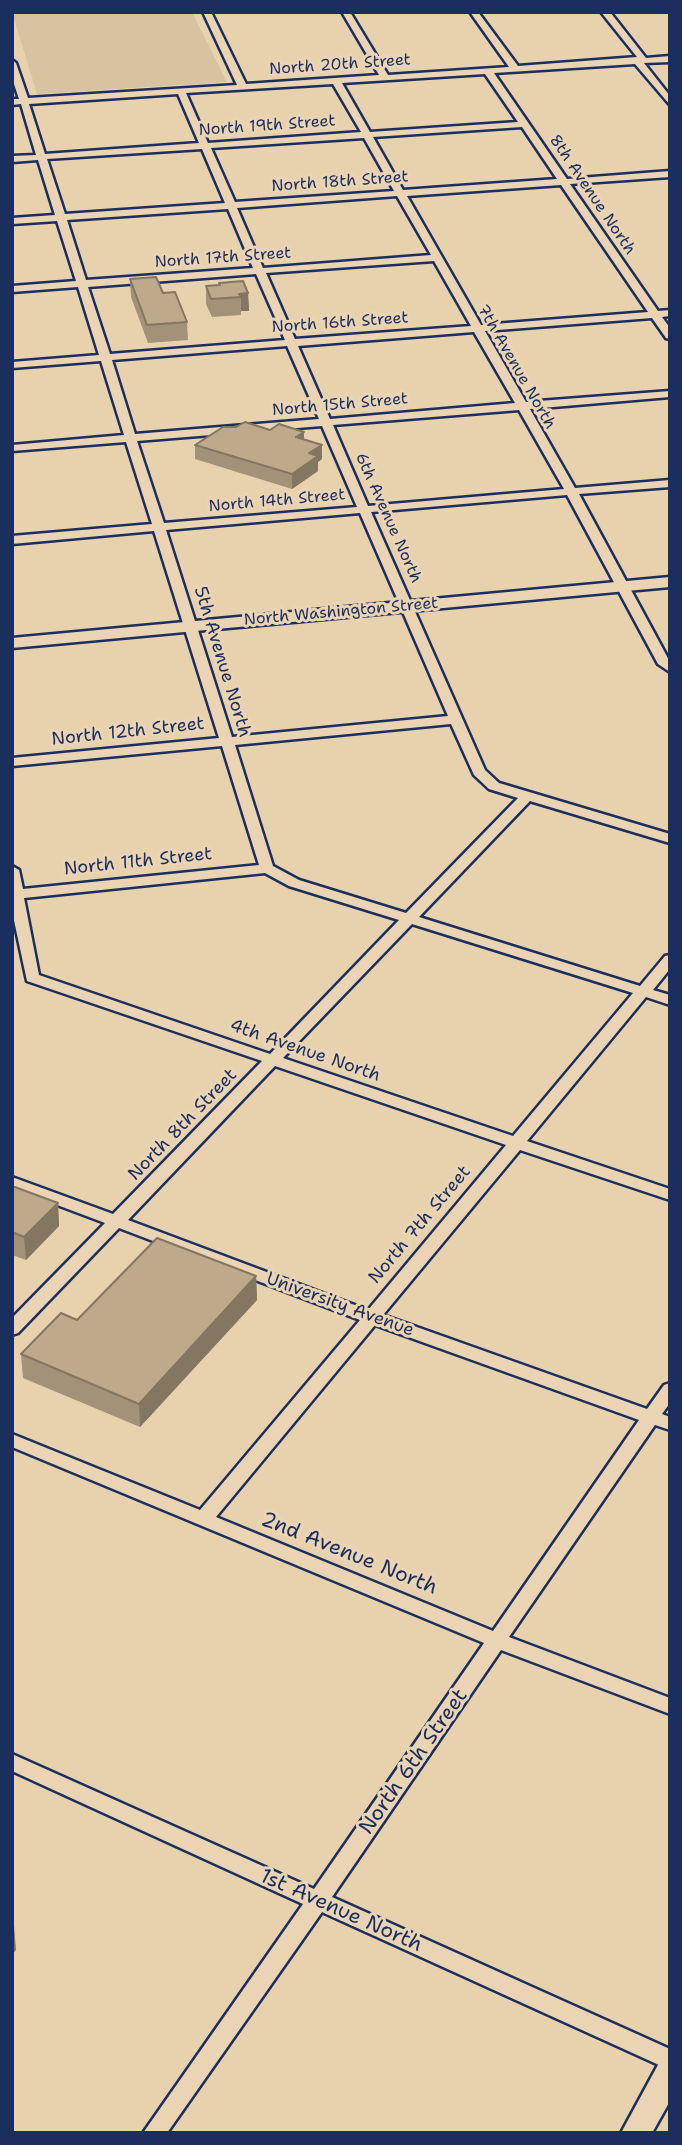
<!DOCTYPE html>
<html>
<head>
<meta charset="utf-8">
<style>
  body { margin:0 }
  #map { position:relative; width:682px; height:2145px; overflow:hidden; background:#e8d1ad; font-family:"Shantell Sans",sans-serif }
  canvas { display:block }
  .frame { position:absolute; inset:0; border:14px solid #1b2f5e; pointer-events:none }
</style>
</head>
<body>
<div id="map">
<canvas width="682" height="2145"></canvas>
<div class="frame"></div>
</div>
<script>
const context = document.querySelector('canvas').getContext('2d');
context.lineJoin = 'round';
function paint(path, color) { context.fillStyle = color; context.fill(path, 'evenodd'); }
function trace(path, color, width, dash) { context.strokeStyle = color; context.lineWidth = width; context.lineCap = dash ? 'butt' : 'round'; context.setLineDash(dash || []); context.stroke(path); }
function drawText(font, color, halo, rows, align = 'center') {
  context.font = font + ' "Shantell Sans",sans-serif'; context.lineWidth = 6; context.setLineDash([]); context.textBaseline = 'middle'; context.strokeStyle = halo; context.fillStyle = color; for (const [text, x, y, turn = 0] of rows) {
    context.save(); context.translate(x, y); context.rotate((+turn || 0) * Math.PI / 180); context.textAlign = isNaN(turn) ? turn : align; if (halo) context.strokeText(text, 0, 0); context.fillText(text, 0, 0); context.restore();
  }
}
const built = new Path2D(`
  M12 12H192L227 82 37 94Z`);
const minor = new Path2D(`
  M203 12H211L246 84 379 75 342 12H350L388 75 509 67 470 12H478L518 66 637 57 601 12H610L646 58 670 56V62L644 63 670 96V105L635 64 494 73 567 179 670 171V177L570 184 658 311 670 310V316L662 317 670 328V339L666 338 652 318 485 331 526 402 670 391V397L530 409 575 488 670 480V487L579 494 670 662V672L658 664 567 495 371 512 485 770 499 783 670 834V843L530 801 419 917 640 986 665 956 670 955V969L653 990 670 995V1005L646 997 527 1141 670 1189V1200L520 1150 383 1315 647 1409 664 1385 670 1383V1403L662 1414 670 1417V1430L655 1425 509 1637 670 1698V1714L501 1650 332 1897 670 2049V2070L322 1912 167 2133H143L303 1904 12 1771V1754L314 1889 484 1643 12 1447V1434L200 1510 360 1320 119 1228 18 1333 12 1335V1318L105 1223 12 1188V1177L113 1214 262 1061 27 981 12 911V866L19 870 23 889 259 865 222 746 12 766V758L219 738 154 531 12 544V536L152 524 126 442 12 451V445L124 435 101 361 12 368V362L99 355 78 287 12 292V286L76 281 57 221 12 224V218L55 215 38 160 12 162V156L36 155 21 104 12 105V99H19L12 78V60L16 63 28 98 237 85ZM485 74 518 122 370 132 342 83ZM333 84 361 132 208 143 186 93ZM178 94 199 143 45 154 29 104ZM522 127 557 179 403 190 373 137ZM364 138 394 191 235 202 211 148ZM202 149 225 203 65 214 47 159ZM561 185 648 312 481 325 407 196ZM397 196 431 255 263 268 237 208ZM228 209 253 268 86 280 67 220ZM434 261 471 326 295 339 266 273ZM256 274 285 340 110 354 88 287ZM474 332 515 403 330 419 298 346ZM287 346 319 419 135 434 112 360ZM519 410 564 489 368 506 333 425ZM322 426 357 507 164 523 137 441ZM360 513 448 716 232 737 166 530ZM451 724 474 775 489 789 518 798 406 913 299 880 273 866 235 745ZM265 873 289 886 399 920 270 1054 39 975 24 898ZM412 924 633 993 513 1136 283 1058ZM275 1066 506 1145 368 1310 128 1220ZM375 1325 639 1420 493 1631 216 1517Z`);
const major = new Path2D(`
  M670 577V587L12 648V638Z
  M670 2059V2101L652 2133H621L659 2063Z`);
const wall = new Path2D(`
  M130 279 163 293 187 322 188 340 148 343 131 297Z
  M219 283 248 293 249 311H241V315L212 317 206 304V286L219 285Z
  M270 430 304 432V439L322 445V459L318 462V471L292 489 195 459V445Z
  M12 1186 58 1203 59 1226 26 1260 12 1255Z
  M256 1276 257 1300 140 1427 23 1378 21 1354 77 1320Z`);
const shadedWall = new Path2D(`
  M248 293 249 311H241V297L239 294Z
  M304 432V447L296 437Z
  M322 445V459L318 462V471L292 489V474L309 453Z
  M58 1203 59 1226 26 1260 24 1237Z
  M256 1276 257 1300 140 1427 139 1404Z
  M14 1925 16 1950 12 1955V1927Z`);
const building = new Path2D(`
  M156 277 163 293 175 292 187 322 147 325 130 279Z
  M243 281 248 293 239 294 241 297 211 299 206 286 220 285 219 283Z
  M245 422 270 430 279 424 304 432 296 437 322 445 309 453 318 456 292 474 195 445 223 427H236Z
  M12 1186 58 1203 24 1237 12 1232Z
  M157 1238 256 1276 139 1404 21 1354 61 1313 77 1320Z`);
const farStreetnames = [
  ["North 20th Street",340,65,-4],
  ["North 19th Street",267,126,-4],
  ["North 18th Street",340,182,-4],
  ["8th Avenue North",592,195,56],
  ["North 17th Street",223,258,-4],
  ["North 16th Street",340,323,-4],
  ["7th Avenue North",516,367,60],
  ["North 15th Street",340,405,-5],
  ["North 14th Street",277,501,-5],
  ["6th Avenue North",388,518,66],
  ["North Washington Street",341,612,-5]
];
const streetNames = [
  ["5th Avenue North",222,662,73],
  ["North 12th Street",128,732,-6],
  ["North 11th Street",138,862,-6],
  ["4th Avenue North",305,1051,19],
  ["North 8th Street",183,1125,-46],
  ["North 7th Street",420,1225,-50],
  ["University Avenue",340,1305,20]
];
const nearStreetnames = [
  ["2nd Avenue North",349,1554,22],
  ["North 6th Street",414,1762,-55],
  ["1st Avenue North",341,1911,24]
];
paint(built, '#d7c2a2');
trace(minor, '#1b2f5e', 5);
trace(major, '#1b2f5e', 5);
paint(minor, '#ead4b3');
paint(major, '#ead4b3');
paint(wall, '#a39178');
paint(shadedWall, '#857661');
paint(building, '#bea98b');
trace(building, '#857661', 2);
drawText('16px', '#1b2f5e', '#ead4b3', farStreetnames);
drawText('18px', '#1b2f5e', '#ead4b3', streetNames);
drawText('21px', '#1b2f5e', '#ead4b3', nearStreetnames);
</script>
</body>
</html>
